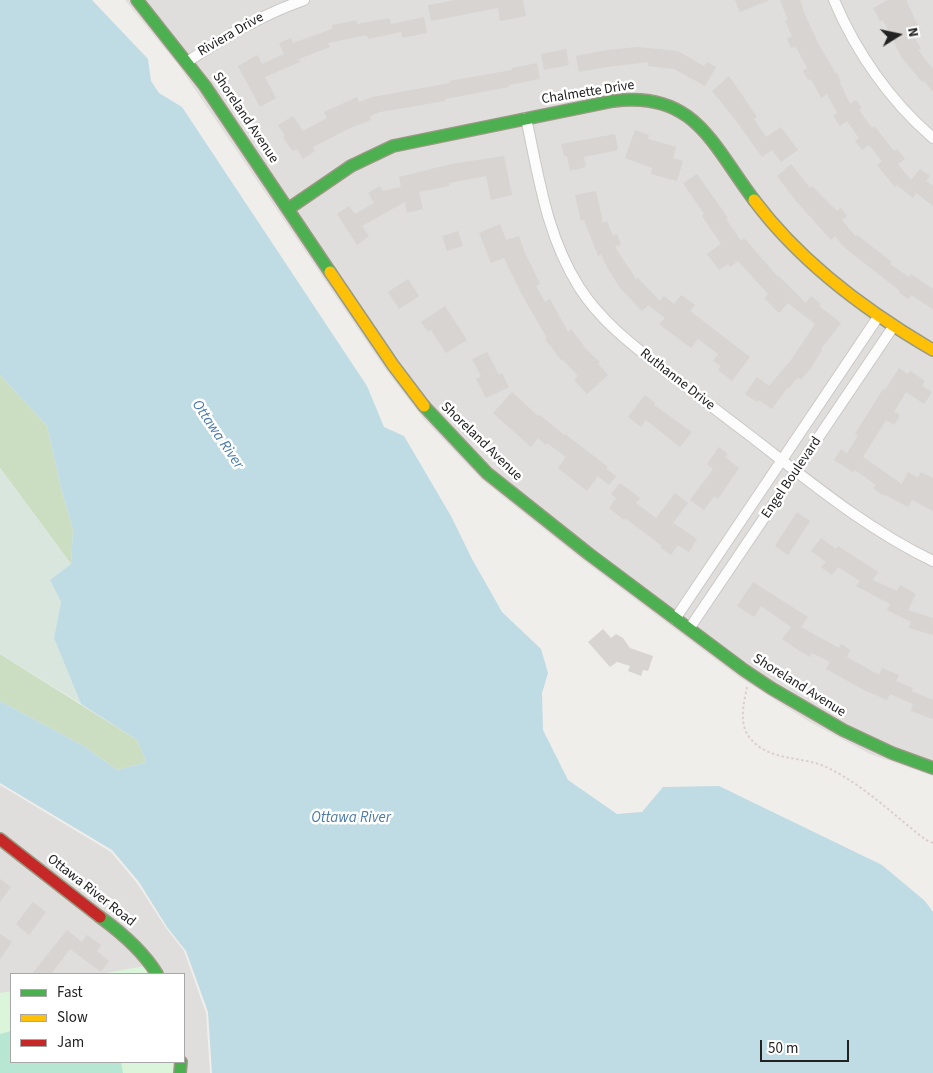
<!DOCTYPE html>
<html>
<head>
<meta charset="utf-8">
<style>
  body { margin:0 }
  #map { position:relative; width:933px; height:1073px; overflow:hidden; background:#f0eeeb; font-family:"Source Sans 3",sans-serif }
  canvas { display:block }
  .legend { position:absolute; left:10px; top:973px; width:175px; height:90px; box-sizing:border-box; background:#fff; border:1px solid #a7a7a7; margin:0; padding:6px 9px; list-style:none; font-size:15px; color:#222 }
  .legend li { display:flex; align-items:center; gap:10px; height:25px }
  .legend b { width:25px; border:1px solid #a7a7a7 }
  .north { position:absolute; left:873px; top:10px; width:50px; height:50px; -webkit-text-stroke:4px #fff; paint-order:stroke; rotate:80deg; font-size:14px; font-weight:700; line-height:20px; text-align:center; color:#222 }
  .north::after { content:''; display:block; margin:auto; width:18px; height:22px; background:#222; clip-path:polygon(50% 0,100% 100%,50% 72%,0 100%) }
  .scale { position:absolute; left:760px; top:1040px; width:89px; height:22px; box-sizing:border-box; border:2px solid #222; border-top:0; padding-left:6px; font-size:15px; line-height:18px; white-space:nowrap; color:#222; -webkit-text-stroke:4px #fff; paint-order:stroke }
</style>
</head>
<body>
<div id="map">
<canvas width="933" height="1073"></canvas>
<ul class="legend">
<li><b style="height:6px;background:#4caf50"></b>Fast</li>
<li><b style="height:6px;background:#ffc107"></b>Slow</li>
<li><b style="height:6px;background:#c62828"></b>Jam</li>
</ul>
<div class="north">N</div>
<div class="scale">50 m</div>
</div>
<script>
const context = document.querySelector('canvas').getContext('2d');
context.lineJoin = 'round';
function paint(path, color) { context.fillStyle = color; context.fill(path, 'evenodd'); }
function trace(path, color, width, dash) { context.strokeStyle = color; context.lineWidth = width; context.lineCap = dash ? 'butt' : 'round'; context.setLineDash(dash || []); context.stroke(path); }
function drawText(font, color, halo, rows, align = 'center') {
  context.font = font + ' "Source Sans 3",sans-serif'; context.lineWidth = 5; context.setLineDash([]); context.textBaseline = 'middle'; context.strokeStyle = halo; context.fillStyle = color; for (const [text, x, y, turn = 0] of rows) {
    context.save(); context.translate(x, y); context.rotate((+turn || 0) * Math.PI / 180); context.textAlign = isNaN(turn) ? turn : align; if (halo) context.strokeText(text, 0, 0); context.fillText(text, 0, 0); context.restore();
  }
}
const residential = new Path2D(`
  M125 0H933V776L870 754 808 721 739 677 584 561 481 479 423 418 386 370 179 66Z
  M0 785 111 852 137 883 166 928 184 951 206 1013 210 1073H0ZM11 974H184V1062H11Z`);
const forest = new Path2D(`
  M0 375 47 426 61 488 73 530 71 564 0 468Z
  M0 654 137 740 146 762 117 770 84 746 0 701Z`);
const wetland = new Path2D(`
  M0 468 71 564 50 580 61 602 54 638 81 704 0 654Z`);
const park = new Path2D(`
  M144 966 150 974H101Z
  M11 991V1062H175L174 1073H0V993Z`);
const pitch = new Path2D(`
  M11 1031V1062H121L123 1073H0V1034Z`);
const water = new Path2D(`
  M0 0H92L148 59 151 81 159 93 182 107 367 386 384 427 404 436 451 516 472 559 502 612 541 649 548 673 542 693 543 730 568 780 617 814 642 812 663 787 719 786 882 865 925 901 933 912V1073H212L208 1012 186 951 167 927 139 882 112 850 0 783V701L84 746 117 770 146 762 137 740 81 704 54 638 61 602 50 580 71 564 73 530 61 488 47 426 0 375Z`);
const building = new Path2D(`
  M456 0H523L526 16 500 21 498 8 431 21 428 5Z
  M735 0H770L740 12Z
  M780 0H800L803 8H802L818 43 836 74 837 73 841 82 840 83 850 104 856 100 862 108 859 110 872 128 874 126 894 151 897 149 905 159 898 164 911 180 920 169 930 176 926 181 933 186V206L916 193 913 198 897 185 895 187 877 165 882 161 869 145 862 150 855 141 859 138 847 121 840 126 833 116 837 113 827 94 821 98 811 79 808 80 803 71 807 68 796 47 791 48 787 39 792 36 785 21 788 20Z
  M888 0H906L921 32 914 36 921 49 918 50 933 69V92L924 81 922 82 902 58 883 20 880 21 873 8Z
  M424 17 427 33 402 38 401 32 368 39 367 35 328 43 330 47 299 59 300 62 265 77 276 98 260 107 238 66 257 55 262 64 284 54 279 43 291 38 293 43 332 29V25L357 20V24L390 18 391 24Z
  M638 47 678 51 704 66 707 62 716 67 705 86 674 69 648 66V62L607 67 579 72 576 56 607 50Z
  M566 49 569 65 544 70 541 54Z
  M537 63 540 79 509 85V87L445 99V101L380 112 370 116 371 120 350 128 313 147 315 151 303 159 297 149 292 151 283 137 285 136 278 125 293 116 303 131 327 118 324 112 357 97 359 102 373 97 450 83 449 81 512 70V68Z
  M729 76 757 117 754 119 766 137 781 127 798 150 781 162 772 150 762 157 734 118 712 91Z
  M635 130 649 135 648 139 676 147 673 158 683 161 677 181 651 174 652 168 625 158Z
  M615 134 618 150 584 157 586 167 570 171 567 156H564L561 144Z
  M504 156 512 195 491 200 486 176 449 183V186L419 192 423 209 407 213 405 202 362 226 369 236 357 245 337 214 349 206 355 214 374 203 368 193 380 186 383 191 401 187 399 177 451 164Z
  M791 164 810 188 812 186 837 211 841 208 847 216 842 220 856 237 857 235 892 262 890 264 909 277 911 274 933 289V309L911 295 909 299 899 293 900 291 844 247 835 236 831 240 796 201 777 176Z
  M697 174 728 218 726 219 741 241 744 238 778 277 779 276 806 303 811 296 821 304 819 306 841 323 821 349 822 350 811 368 801 380 798 377 788 389 787 388 772 409 759 400 757 402 745 394 757 377 769 386 791 360 815 324 788 303 779 313 764 298 768 294 738 261 730 267 728 264 719 270 707 254 721 244 702 216 704 214 683 183Z
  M596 191 603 223 607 221 613 236 617 234 621 244 615 247 636 279 638 278 660 301 664 296 674 304 681 295 695 305 690 311 750 357 732 381 718 370 721 366 713 361 718 354 698 339 691 348 659 324 665 318 648 305 642 311 620 288 607 267 601 254 598 256 584 220 581 221 575 195Z
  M500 224 506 240 519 236 524 251 540 284 536 286 545 302 550 299 568 332 571 329 587 350 600 362 598 364 608 375 587 394 574 380 578 376 563 360 562 361 545 339 547 338 521 293 504 258 491 263 479 233Z
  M458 231 463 246 447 251 442 236Z
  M408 279 419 296 399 309 388 292Z
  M445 306 467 340 446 353 431 330 428 332 421 322Z
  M487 352 499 375 502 373 509 387 486 398 476 379 481 376 472 359Z
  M899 368 908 374 910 371 925 381 922 386 932 392 924 404 906 392 894 412 900 415 894 425 886 420 863 457 902 484 908 472 918 478 921 472 933 478V511L912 500 908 507 883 494 882 495 873 488 876 485 855 470 853 472 834 460 841 449 847 453 858 436 855 434 883 389 885 390Z
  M512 392 538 416 540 415 564 435 565 434 608 467 606 469 616 476 609 485 598 476 587 491 558 468 566 457 547 443 546 445 538 438 531 447 493 413Z
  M645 395 655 403 654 405 692 432 680 447 646 420 641 427 628 417Z
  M719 447 728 454 725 457 739 468 718 499 714 496 704 510 690 500 713 469 707 464Z
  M620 483 640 498 636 503 656 518 675 493 688 503 673 523 697 539 689 552 678 545 671 555 661 548 662 546 625 518 624 520 609 508 616 498 611 494Z
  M797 512 810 521 788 555 775 546Z
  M821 538 836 549 838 546 878 572 873 580 897 591 900 585 916 594 908 610 933 618V635L909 628 911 622 887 610 890 604 856 586 860 581 838 567 832 575 821 567 826 562 811 551Z
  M753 582 808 617 801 627 839 648 841 644 850 650 847 657 879 675 882 668 899 675 896 681 913 688 911 691 933 700V719L911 711 913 704 890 694 887 700 864 690 826 669 830 662 812 653 810 657 798 650 782 639 791 627 761 606 754 617 737 606Z
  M603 629 611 638 616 634 623 638 630 648 653 656 648 671 643 670 641 676 628 671 630 666 617 662 610 667 588 642Z
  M0 879 11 887 0 902Z
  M33 902 46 912 29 935 16 924Z
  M67 930 82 942 87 935 101 945 97 951 109 961 101 972 70 949 51 974H32Z
  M0 934 12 942 0 959Z`);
const path = new Path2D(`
  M747 687C744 703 738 724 750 738 768 761 800 756 824 766 863 784 892 814 926 840L933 843`);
const street = new Path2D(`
  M834 0C856 52 890 101 933 138
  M187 62C224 37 261 15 304 0
  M526 118C539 178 546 234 579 287 602 323 635 347 668 373 692 391 716 410 740 428 802 475 862 527 933 561
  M675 619 878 317
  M689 629 893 327`);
const fast = new Path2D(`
  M137 0 205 86 330 272
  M288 209 351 166 393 146 613 101C694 90 712 144 754 200
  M424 406 487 473 589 554 744 670 771 688 843 730 892 753 933 768
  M100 917C122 933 143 951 157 974
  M180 1073 181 1062`);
const slow = new Path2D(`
  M754 200C801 263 866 311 933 350
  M330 272 393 365 424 406`);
const jam = new Path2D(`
  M0 839 100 917`);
const streetNames = [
  ["Riviera Drive",231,35,-30],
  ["Chalmette Drive",588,93,-9],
  ["Shoreland Avenue",245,118,56],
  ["Ruthanne Drive",677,380,38],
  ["Shoreland Avenue",481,442,44],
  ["Engel Boulevard",792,478,-56],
  ["Shoreland Avenue",799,686,32],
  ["Ottawa River Road",91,891,38]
];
const waterNames = [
  ["Ottawa River",217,435,56],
  ["Ottawa River",351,819]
];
paint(residential, '#dfdedc');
paint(forest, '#cbdec1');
paint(wetland, '#d9e6de');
paint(park, '#daf5da');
paint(pitch, '#b7e6d2');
paint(water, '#bfdbe3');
paint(building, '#d7d4d2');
trace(street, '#c9c8c7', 12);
trace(fast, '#999a82', 14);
trace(slow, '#999a82', 14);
trace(jam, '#999a82', 14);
trace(path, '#dccecd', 2, [2.5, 2.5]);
trace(street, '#fdfcfc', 10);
trace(fast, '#4caf50', 11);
trace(slow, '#ffc107', 11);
trace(jam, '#c62828', 11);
drawText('14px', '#222', '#fff', streetNames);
drawText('italic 15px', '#4a7aab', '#fff', waterNames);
</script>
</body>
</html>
